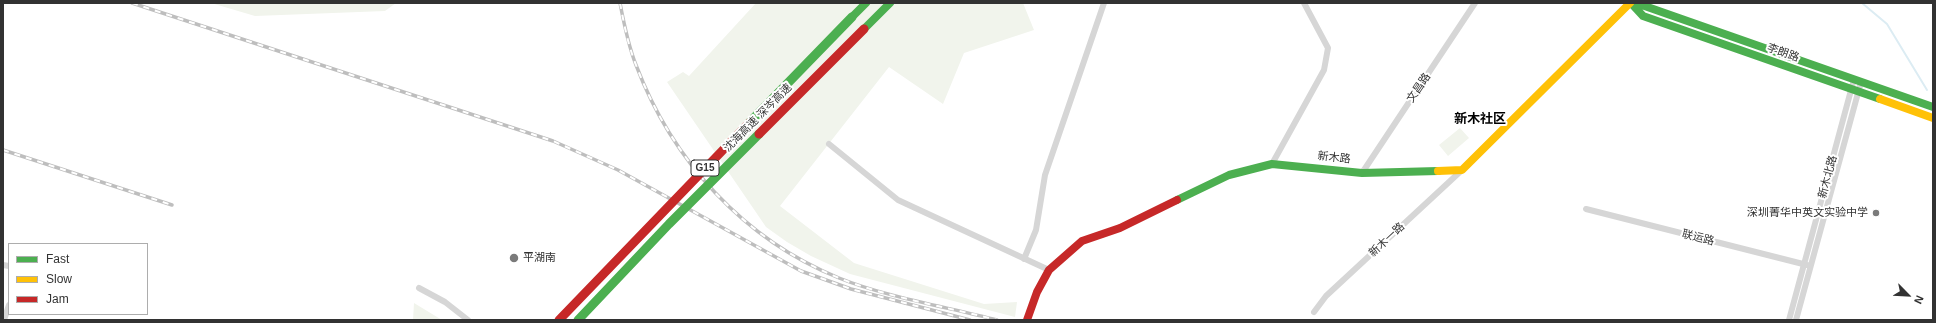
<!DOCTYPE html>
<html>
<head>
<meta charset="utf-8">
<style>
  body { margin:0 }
  #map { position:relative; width:1936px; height:323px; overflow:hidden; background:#fff; font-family:Helvetica,sans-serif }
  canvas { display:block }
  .frame { position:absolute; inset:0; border:4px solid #323232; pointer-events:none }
  .legend { position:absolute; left:8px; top:243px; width:140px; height:72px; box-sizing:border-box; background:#fff; border:1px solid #adadad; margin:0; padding:5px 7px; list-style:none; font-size:12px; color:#323232 }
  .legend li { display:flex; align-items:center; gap:8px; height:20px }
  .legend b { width:20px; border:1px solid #adadad }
  .north { position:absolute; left:1888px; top:275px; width:40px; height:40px; -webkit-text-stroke:3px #fff; paint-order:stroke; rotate:114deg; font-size:11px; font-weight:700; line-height:16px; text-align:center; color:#323232 }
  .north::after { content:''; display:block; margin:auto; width:14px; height:18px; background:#323232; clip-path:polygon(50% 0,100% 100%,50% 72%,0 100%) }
</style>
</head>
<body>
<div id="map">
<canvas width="1936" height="323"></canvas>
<div class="frame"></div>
<ul class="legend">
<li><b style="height:5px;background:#4caf50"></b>Fast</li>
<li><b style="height:5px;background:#ffc107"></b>Slow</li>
<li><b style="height:5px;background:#c62828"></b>Jam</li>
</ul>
<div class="north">N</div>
</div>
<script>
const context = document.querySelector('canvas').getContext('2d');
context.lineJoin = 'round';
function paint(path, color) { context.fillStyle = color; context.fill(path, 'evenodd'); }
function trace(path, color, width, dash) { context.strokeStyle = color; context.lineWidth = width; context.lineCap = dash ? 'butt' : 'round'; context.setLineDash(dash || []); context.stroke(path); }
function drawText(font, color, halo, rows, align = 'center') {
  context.font = font + ' Helvetica,"Noto Sans SC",sans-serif'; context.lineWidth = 4; context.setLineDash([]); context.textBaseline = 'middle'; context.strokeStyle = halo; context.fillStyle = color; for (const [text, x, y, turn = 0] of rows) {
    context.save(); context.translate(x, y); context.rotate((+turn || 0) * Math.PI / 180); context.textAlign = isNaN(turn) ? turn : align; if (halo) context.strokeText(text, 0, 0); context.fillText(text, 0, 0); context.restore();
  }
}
const green = new Path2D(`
  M211 3H396L385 11 255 16Z
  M756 3H1023L1034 30 964 53 943 104 889 67 780 206 854 263 984 304 1017 302 1015 317 850 274 811 256 787 242 766 227 667 82 683 72 689 76Z
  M1460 128 1469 138 1448 156 1439 145Z
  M414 303 442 320H413Z`);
const stream = new Path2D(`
  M1862 3 1887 24 1927 90`);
const street = new Path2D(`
  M829 144 898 200 1049 270
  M1272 164 1324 70 1328 48 1304 3
  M1362 173 1475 3
  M1586 209 1807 265
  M1024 259 1036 230 1045 175 1104 3
  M3 265 9 266
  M419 288 445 302 468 320
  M1314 312 1326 296 1462 170
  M4 320 9 305
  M1789 320 1854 79
  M1796 320 1861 82`);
const fast = new Path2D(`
  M1631 3 1643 16 1880 99
  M1636 3 1933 107
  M852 17 866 3
  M864 29 890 3
  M1177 200 1229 175 1272 164 1362 173 1438 171`);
const slow = new Path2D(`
  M1880 99 1933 118
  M1438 171 1462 170 1630 3`);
const jam = new Path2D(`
  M1027 320 1037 292 1049 270 1082 241 1120 228 1177 200`);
const rail = new Path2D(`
  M132 3 553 141 618 170 801 271 851 289 970 320
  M620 3C624 24 628 45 636 65 672 160 743 239 839 278 886 297 947 307 997 320
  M3 150 172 205`);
const fastBridge = new Path2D(`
  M749 123 852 17
  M578 320 669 224 759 134`);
const jamBridge = new Path2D(`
  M759 134 864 29
  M559 320 749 123`);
const markers = [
  [1876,213,4,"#7a7a7a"],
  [514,258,5,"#7a7a7a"]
];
const shields = [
  [705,168,28]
];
const shieldNames = [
  ["G15",705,168]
];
const streetNames = [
  ["李朗路",1783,53,19],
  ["文昌路",1419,88,-56],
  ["沈海高速 深岑高速",758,118,-45],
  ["新木路",1334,158,6],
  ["新木北路",1828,177,-75],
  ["联运路",1698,238,14],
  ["新木一路",1387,240,-43]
];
const poiNames = [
  ["深圳菁华中英文实验中学",1868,213],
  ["平湖南",523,258,"left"]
];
const quarterNames = [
  ["新木社区",1480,119]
];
paint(green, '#f1f4ec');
trace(stream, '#dcecf3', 2);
trace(street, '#d6d6d6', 6);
trace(fast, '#4caf50', 8);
trace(slow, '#ffc107', 8);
trace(jam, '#c62828', 8);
trace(rail, '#bebebe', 3.5);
trace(rail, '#fff', 2, [6]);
trace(fastBridge, '#4caf50', 9);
trace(jamBridge, '#c62828', 9);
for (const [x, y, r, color] of markers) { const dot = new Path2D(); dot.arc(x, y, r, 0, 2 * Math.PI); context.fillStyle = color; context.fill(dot); trace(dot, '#fff', 1.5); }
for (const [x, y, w] of shields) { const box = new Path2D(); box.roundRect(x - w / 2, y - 8, w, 16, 3); context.fillStyle = '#fff'; context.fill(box); trace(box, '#323232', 1); }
drawText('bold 10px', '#323232', null, shieldNames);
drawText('11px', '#323232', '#fff', streetNames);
drawText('11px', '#323232', '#fff', poiNames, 'right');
drawText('bold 13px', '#000', '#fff', quarterNames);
</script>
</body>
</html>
